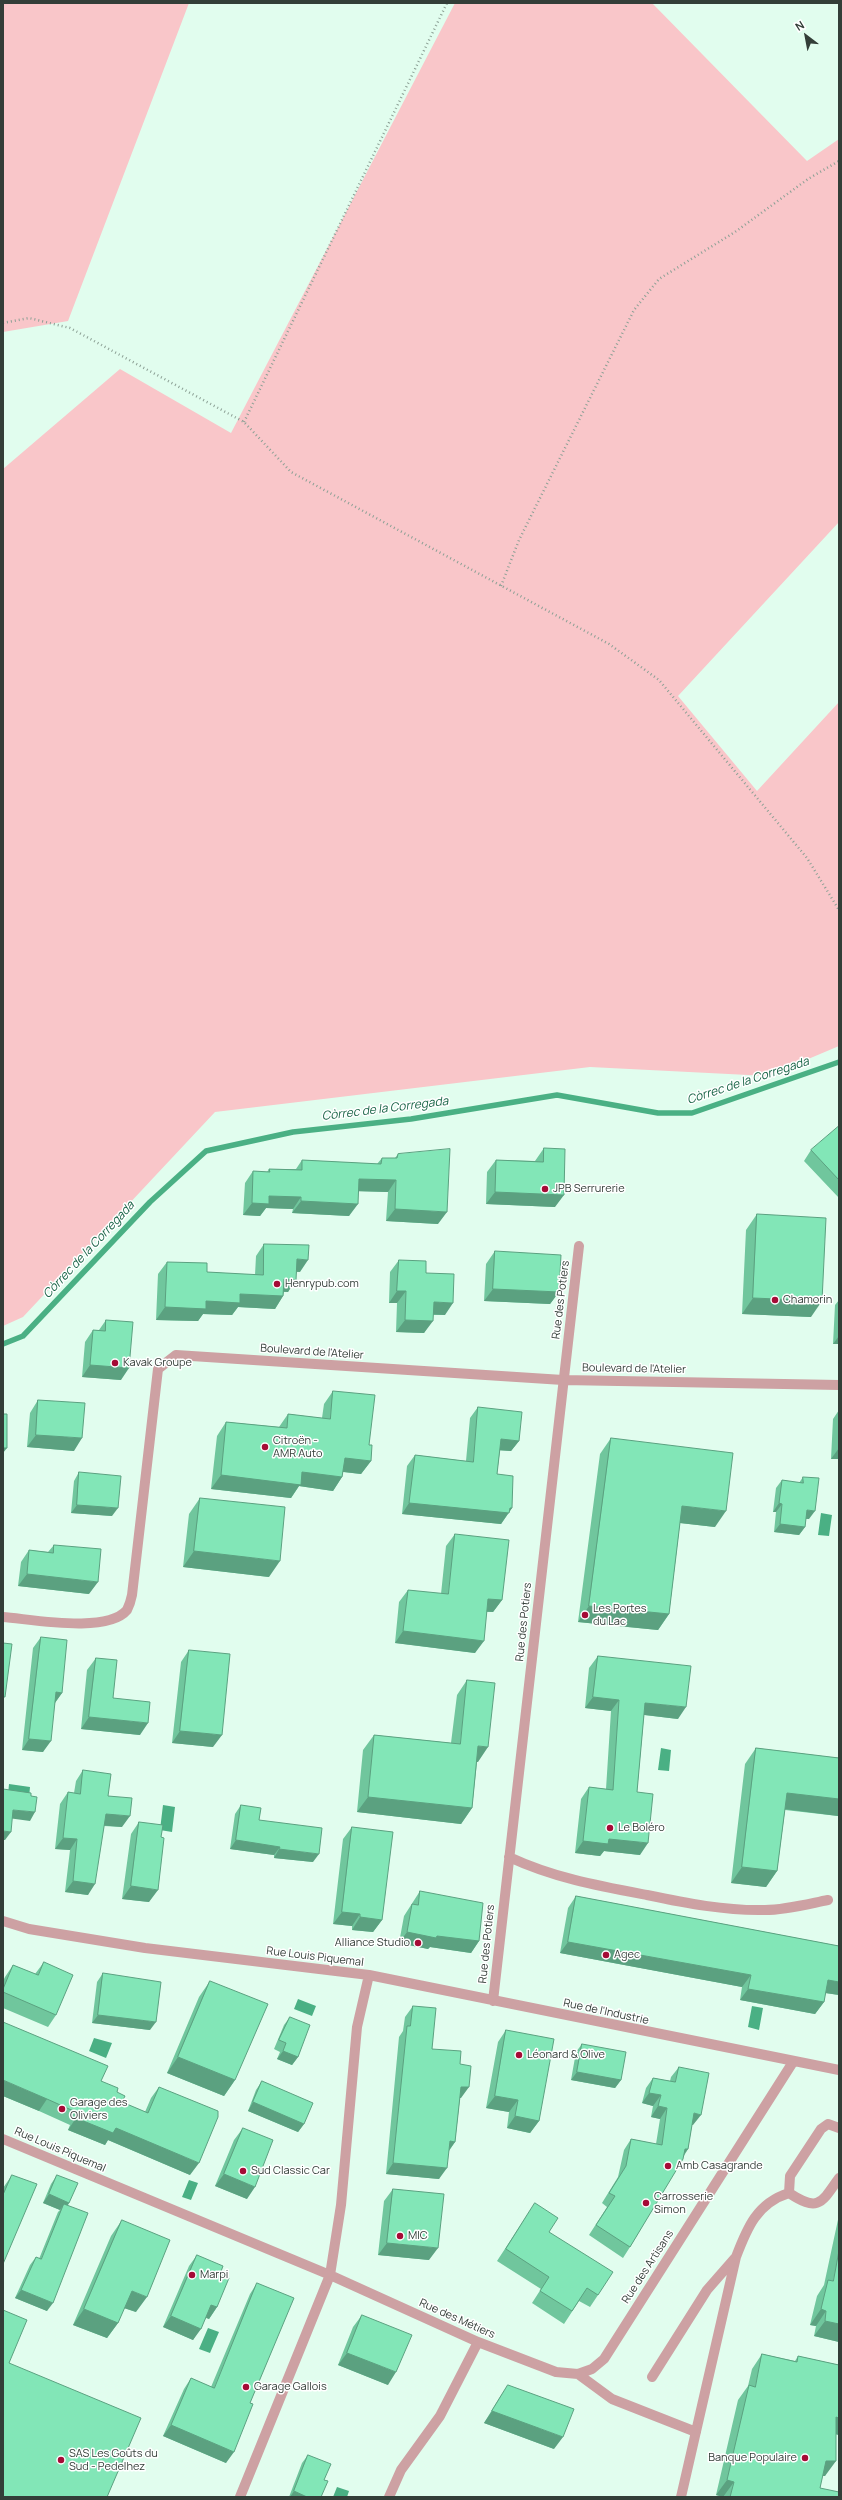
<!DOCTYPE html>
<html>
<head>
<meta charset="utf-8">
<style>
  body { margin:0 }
  #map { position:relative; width:842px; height:2500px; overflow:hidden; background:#e1fdee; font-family:Manrope,sans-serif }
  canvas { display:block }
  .frame { position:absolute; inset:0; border:4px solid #333e38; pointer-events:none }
  .north { position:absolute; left:786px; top:16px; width:40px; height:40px; -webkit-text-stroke:3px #fff; paint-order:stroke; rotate:328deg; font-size:11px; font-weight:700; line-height:16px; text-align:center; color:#333e38 }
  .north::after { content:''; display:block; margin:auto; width:14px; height:18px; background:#333e38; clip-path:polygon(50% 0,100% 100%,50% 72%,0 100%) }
</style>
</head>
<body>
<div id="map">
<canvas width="842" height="2500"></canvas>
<div class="frame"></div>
<div class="north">N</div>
</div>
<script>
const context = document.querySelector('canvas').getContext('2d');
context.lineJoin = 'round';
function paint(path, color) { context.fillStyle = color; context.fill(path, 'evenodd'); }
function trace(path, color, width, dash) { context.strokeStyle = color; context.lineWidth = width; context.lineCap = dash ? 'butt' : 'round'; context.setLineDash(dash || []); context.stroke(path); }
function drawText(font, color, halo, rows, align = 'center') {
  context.font = font + ' Manrope,sans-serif'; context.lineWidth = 3; context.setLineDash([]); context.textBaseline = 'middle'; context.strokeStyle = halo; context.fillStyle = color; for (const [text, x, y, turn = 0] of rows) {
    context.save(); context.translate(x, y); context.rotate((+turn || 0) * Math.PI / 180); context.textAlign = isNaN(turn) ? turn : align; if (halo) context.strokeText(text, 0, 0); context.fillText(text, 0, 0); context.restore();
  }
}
const green = new Path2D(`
  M3 3H189L68 321 3 332Z
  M455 3H652L807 161 839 139V522L678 696 757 791 839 702V1046L768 1076 590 1067 215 1112 23 1317 3 1326V469L120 369 231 433Z`);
const water = new Path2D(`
  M821 1513 832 1515 829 1536 818 1535Z
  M661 1748 671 1750 669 1771 658 1770Z
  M9 1784 30 1787 29 1798 8 1795Z
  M163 1805 175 1807 172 1832 160 1830Z
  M298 1999 316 2006 312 2016 294 2009Z
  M752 2006 763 2008 759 2030 748 2027Z
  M94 2038 112 2043 106 2058 89 2051Z
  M189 2180 198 2183 191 2200 182 2197Z
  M208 2328 219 2332 210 2353 199 2349Z
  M337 2487 349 2491 347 2497H333Z`);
const stream = new Path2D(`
  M3 1344 23 1336 150 1202 206 1151 293 1132 411 1119 557 1095 658 1113H692L839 1062`);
const path = new Path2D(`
  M3 323 29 318 70 328 244 422 291 472 609 644 659 680 807 858 839 910
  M244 422 447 3
  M501 586 519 540 634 310 659 279 735 232 808 179 839 161`);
const minor = new Path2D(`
  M3 1617C31 1619 107 1634 127 1610 129 1606 131 1600 132 1595L158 1369 176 1355 563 1380 839 1385
  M509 1857C554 1878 599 1886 647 1895 685 1903 726 1911 765 1910 786 1910 808 1904 828 1900
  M3 1921 29 1929 145 1948 369 1975 357 2027 341 2205 330 2275 240 2497
  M369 1975 839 2070
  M493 2001 579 1246
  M3 2139 330 2275 478 2342 556 2372 578 2374 592 2369 604 2359 793 2062
  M789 2193 790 2176 821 2129 828 2124 839 2128
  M789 2193C818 2212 821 2204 839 2178
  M578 2374 612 2399 696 2432
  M652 2377 707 2290 735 2258
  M389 2497 401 2470 440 2416 478 2342
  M681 2497 736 2257C747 2228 757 2203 789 2193`);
const wall = new Path2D(`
  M839 1126V1198L804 1161 811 1150Z
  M544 1148 555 1207 486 1204 487 1172 496 1160 535 1161Z
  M398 1154 438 1224 386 1221 388 1192 358 1191 349 1216 292 1213 293 1209 266 1208 260 1216 243 1215 245 1183 253 1171 267 1172 269 1169H296L302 1160 377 1164 382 1158H395Z
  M757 1214 811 1317 742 1314 746 1230Z
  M264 1244 300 1272H297L288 1292H284L283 1296 275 1309 238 1307 232 1315 203 1314 198 1321 156 1320 158 1274 167 1262 207 1272 255 1275 256 1256Z
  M495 1251 559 1292 550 1304 484 1301 486 1264Z
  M399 1260 426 1273 445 1315H433L424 1333 396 1332 397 1303H389L390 1272Z
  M839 1300V1344H833L835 1305Z
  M106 1320 121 1380 82 1377 85 1342 93 1330H99Z
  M333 1391 369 1445 371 1461 361 1474 343 1472 342 1477 333 1491 299 1486 291 1498 211 1489 217 1436 226 1422 279 1427 288 1414 322 1418 324 1404Z
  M38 1400 74 1451 27 1447 30 1413Z
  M478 1407 519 1441 511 1451 500 1450 497 1474 512 1508 501 1524 402 1514 407 1466 415 1455 466 1461 470 1418Z
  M839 1410V1459H831L833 1419Z
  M611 1438 715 1527 680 1523 669 1614 658 1630 578 1622 600 1454Z
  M79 1472 112 1516 71 1513 74 1481Z
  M803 1477 809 1519H806L805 1527 799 1535 774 1532 776 1512H773L776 1488 782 1480 799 1483Z
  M200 1498 269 1577 183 1567 189 1514Z
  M455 1534 502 1600 493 1612H487L475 1653 395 1643 399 1602 408 1590 441 1594 446 1546Z
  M54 1545 89 1594 18 1586 21 1562 29 1550 48 1552Z
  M41 1637 62 1693 55 1703 43 1752 22 1750 33 1648Z
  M189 1650 213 1747 172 1743 181 1662Z
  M598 1656 678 1719 644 1715 637 1792 640 1855 604 1851 600 1856 575 1853 581 1799 589 1787 606 1789 611 1711 585 1708 589 1668Z
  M96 1658 113 1698 140 1735 81 1729 87 1670Z
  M467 1680 478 1762H477L472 1808 461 1824 357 1812 363 1750 374 1735 451 1743 457 1695Z
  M756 1748 839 1758V1814L838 1816 785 1810 777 1871 766 1887 731 1883 745 1764Z
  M83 1770 108 1796 122 1827 104 1826 88 1895 65 1892 70 1850 55 1849 60 1804 68 1792 74 1793 76 1781Z
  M241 1805 259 1820 313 1862 274 1858V1855L230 1849 235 1814Z
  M139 1822 161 1837 149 1902 122 1899 131 1834Z
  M352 1827 382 1920 373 1932 352 1930V1926L333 1924 343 1839Z
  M420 1891 479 1941 471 1953 430 1947 428 1949 399 1943 404 1916Z
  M576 1896 839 1946V1995L825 1993 824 2002 815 2014 740 2000 742 1987 560 1953 568 1908Z
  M44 1962 56 2015 48 2027 3 2008V1981L5 1977 13 1965 35 1974Z
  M103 1973 150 2030 92 2023 97 1982Z
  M210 1981 235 2080 224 2096 167 2073 199 1997Z
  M413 2006 432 2049 460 2064 461 2098H460L455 2142 449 2151 439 2179 386 2174 399 2037 403 2031 405 2017Z
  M290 2017 298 2057 292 2065 277 2059 280 2052 274 2049 284 2025Z
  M506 2030 539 2121 530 2133 507 2128 509 2112 486 2108 498 2042Z
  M582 2044 621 2080 615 2088 571 2080 576 2052Z
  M679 2067 693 2125H692L688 2149 630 2247 623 2258 589 2235 607 2207 602 2203 618 2177 624 2150 631 2139 656 2144 660 2119 651 2117 653 2106 642 2103 646 2088 653 2078 670 2081 671 2077Z
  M101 2081 117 2092 122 2102 145 2112 151 2098 159 2087 190 2175 108 2140 105 2145 68 2130 70 2125 39 2111 3 2096Z
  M262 2081 304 2124 298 2132 248 2111 256 2090Z
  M243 2128 247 2199 215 2186 234 2140Z
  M12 2175 3 2264V2188Z
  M57 2175 69 2203 68 2205 47 2311 15 2298 30 2265 36 2257 39 2259 58 2212 60 2210 43 2203 51 2184Z
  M393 2189 429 2260 378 2255 384 2201Z
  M535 2203 549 2232 598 2295 590 2307 579 2301 564 2324 532 2303 541 2289 497 2261Z
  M839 2215V2342L814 2336 816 2326 810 2325 817 2296 824 2285Z
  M122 2220 136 2312 124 2308 118 2323 107 2338 73 2325 111 2236Z
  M197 2255 220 2274 217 2307 209 2319 206 2318 193 2340 163 2327 189 2266Z
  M257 2283 226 2463 163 2436 184 2389 191 2378 211 2387 250 2294Z
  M362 2315 388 2385 338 2365 353 2327Z
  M762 2354 795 2361 798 2356 839 2365V2435L836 2434 825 2476H822L820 2488 839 2497H723L716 2495 738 2400 748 2386 752 2369Z
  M508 2385 554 2449 484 2423 500 2397Z
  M308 2455 324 2480 321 2497H289L302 2463Z`);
const shadedWall = new Path2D(`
  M359 1179 396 1180 388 1192 350 1191Z
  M495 1192 564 1195 555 1207 486 1204Z
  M269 1196 301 1197 293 1209 266 1208 260 1216 243 1215 252 1203Z
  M301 1201 358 1204 349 1216 292 1213Z
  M395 1209 447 1212 438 1224 386 1221Z
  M297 1259 308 1260 300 1272 289 1271Z
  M284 1279 296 1280 288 1292 276 1291Z
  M493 1289 559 1292 550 1304 484 1301Z
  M397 1291H406L397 1303H389Z
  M240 1294 283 1296 275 1309 238 1307 232 1315 203 1314 198 1321 156 1320 165 1307 206 1301Z
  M753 1298 822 1301 811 1317 742 1314Z
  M434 1302 453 1303 445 1315 426 1314Z
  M405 1320 433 1321 424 1333 396 1332Z
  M839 1336V1344H833Z
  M90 1365 129 1368 121 1380 82 1377Z
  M36 1435 82 1438 74 1451 27 1447Z
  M501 1439 519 1441 511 1451 493 1450Z
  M3 1448H7L3 1453Z
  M839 1448V1459H831Z
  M345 1458 371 1461 361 1474 336 1471Z
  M302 1472 342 1477 333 1491 299 1486 291 1498 211 1489 221 1475Z
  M409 1503 510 1508H512L501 1524 402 1514Z
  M779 1503 782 1504 776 1512H773Z
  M77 1505 118 1508 112 1516 71 1513Z
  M682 1506 726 1511 715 1527 671 1522Z
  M807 1510 815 1511 809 1519 801 1518Z
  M780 1524 805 1527 799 1535 774 1532Z
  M194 1551 280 1561 269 1577 183 1567Z
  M27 1574 98 1582 89 1594 18 1586Z
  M488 1599 502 1600 493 1612 480 1611Z
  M589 1606 669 1614 658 1630 578 1622Z
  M403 1631 484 1641 475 1653 395 1643Z
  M56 1692 62 1693 54 1704Z
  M593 1697 619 1700 611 1711 585 1708Z
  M645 1703 686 1707 678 1719 637 1714Z
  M89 1717 148 1723 140 1735 81 1729Z
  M180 1731 222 1735 213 1747 172 1743Z
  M29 1739 51 1741 43 1752 22 1750Z
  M478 1746 488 1747 478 1762 468 1761Z
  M787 1793 839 1799V1814L838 1816 776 1808Z
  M368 1797 472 1808 461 1824 357 1812Z
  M13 1810 35 1812 30 1821 8 1818Z
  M106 1814 130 1816 122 1827 98 1825Z
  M3 1831 11 1832 5 1840H3Z
  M63 1838 77 1839 70 1850 55 1849Z
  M609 1839 648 1843 640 1855 604 1851 600 1856 575 1853 583 1841Z
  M236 1840 280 1847 274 1855 230 1849Z
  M279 1849 319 1854 313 1862 274 1858Z
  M742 1867 777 1871 766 1887 731 1883Z
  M73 1881 95 1884 88 1895 65 1892Z
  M131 1886 158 1890 149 1902 122 1899Z
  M342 1912 360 1914 352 1926 333 1924Z
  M360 1917 382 1920 373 1932 352 1930Z
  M407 1932 479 1941 471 1953 430 1947 428 1949 399 1943Z
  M568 1942 751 1975 742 1987 560 1953Z
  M828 1980 839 1982V1995L819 1992Z
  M748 1989 824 2002 815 2014 740 2000Z
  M98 2015 156 2022 150 2030 92 2023Z
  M283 2051 298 2057 292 2065 277 2059Z
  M178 2057 235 2080 224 2096 167 2073Z
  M577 2072 621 2080 615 2088 571 2080Z
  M3 2080 47 2099 39 2111 3 2096Z
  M461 2087H469L461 2098H453Z
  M649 2093 661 2095 653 2106 642 2103Z
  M495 2096 518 2100 509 2112 486 2108Z
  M253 2102 304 2124 298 2132 248 2111Z
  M658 2106 667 2108 660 2119 651 2117Z
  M694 2113 701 2115 693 2125 686 2124Z
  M515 2116 539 2121 530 2133 507 2128Z
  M76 2118 116 2128 199 2163 190 2175 108 2140 105 2145 68 2130Z
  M450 2141 455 2142 447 2153Z
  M685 2149H688L680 2160Z
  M393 2163 447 2168 439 2179 386 2174Z
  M224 2174 255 2187 247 2199 215 2186Z
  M49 2194 69 2203 63 2211 64 2204 60 2210 43 2203Z
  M387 2243 438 2248 429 2260 378 2255Z
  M21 2290 53 2303 47 2311 15 2298Z
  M132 2291 147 2297 136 2312 121 2307Z
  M211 2305 217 2307 209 2319 203 2316Z
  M84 2309 118 2323 107 2338 73 2325Z
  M821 2309 826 2311 816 2326 810 2325Z
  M171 2316 201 2329 193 2340 163 2327Z
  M825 2321 839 2324V2342L814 2336Z
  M347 2353 396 2372 388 2385 338 2365Z
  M492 2411 563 2437 554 2449 484 2423Z
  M836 2417 839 2418V2435L825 2432Z
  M171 2425 234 2452 226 2463 163 2436Z
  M826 2461H836L825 2476H815Z
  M727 2480 734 2482 723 2497 716 2495Z
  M294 2491 307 2497H290Z`);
const building = new Path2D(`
  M839 1126V1180L811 1150Z
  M544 1148 565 1149 564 1195 495 1192 496 1160 543 1162Z
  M450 1149 447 1212 395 1209 396 1180 359 1179 358 1204 301 1201V1197L269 1196V1204L252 1203 253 1171 270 1172 269 1169 302 1170V1160L381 1164 382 1158H397L398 1154Z
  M757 1214 826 1218 822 1301 753 1298Z
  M264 1244 309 1245 308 1260 297 1259 296 1280 284 1279 283 1296 240 1294V1303L206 1301V1309L165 1307 167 1262 207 1263V1272L263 1275Z
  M495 1251 561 1255 559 1292 493 1289Z
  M399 1260 426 1261V1273L454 1274 453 1303 434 1302 433 1321 405 1320 406 1291H397Z
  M106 1320 133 1322 129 1368 90 1365 93 1330 105 1331Z
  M333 1391 375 1395 369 1445H372L371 1461 345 1458 342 1477 302 1472 301 1485 221 1475 226 1422 287 1428 288 1414 330 1419Z
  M38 1400 85 1403 82 1438 36 1435Z
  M478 1407 522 1412 519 1441 501 1439 497 1474 513 1476 512 1508H510L509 1513 409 1503 415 1455 473 1462Z
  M3 1414H7V1448H3Z
  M611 1438 733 1453 726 1511 682 1506 669 1614 589 1606Z
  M79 1472 121 1476 118 1508 77 1505Z
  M803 1477 819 1478 815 1511 807 1510 805 1527 780 1524 782 1504 779 1503 782 1480 803 1483Z
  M200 1498 285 1507 280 1561 194 1551Z
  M455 1534 509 1540 502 1600 488 1599 484 1641 403 1631 408 1590 448 1594Z
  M54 1545 101 1549 98 1582 27 1574 29 1550 53 1553Z
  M41 1637 67 1640 62 1693 56 1692 51 1741 29 1739Z
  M3 1643 12 1644 5 1697H3Z
  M189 1650 230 1654 222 1735 180 1731Z
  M598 1656 691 1666 686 1707 645 1703 637 1792 653 1794 648 1843 609 1839 608 1844 583 1841 589 1787 613 1790 619 1700 593 1697Z
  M96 1658 117 1660 113 1698 150 1702 148 1723 89 1717Z
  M467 1680 495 1683 488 1747 478 1746 472 1808 368 1797 374 1735 460 1744Z
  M756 1748 839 1758V1799L787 1793 777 1871 742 1867Z
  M83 1770 111 1774 108 1796 132 1798 130 1816 106 1814 95 1884 73 1881 77 1839 63 1838 68 1792 80 1794Z
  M3 1789 31 1793V1796L37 1797 35 1812 13 1810 11 1832 3 1831Z
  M241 1805 261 1808 259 1820 322 1828 319 1854 279 1849 280 1847 236 1840Z
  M139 1822 163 1825 161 1837 164 1838 158 1890 131 1886Z
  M352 1827 393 1832 382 1920 360 1917V1914L342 1912Z
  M420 1891 483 1903 479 1941 437 1936 436 1938 407 1932 412 1904 418 1905Z
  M576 1896 839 1946V1982L828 1980 824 2002 748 1989 751 1975 568 1942Z
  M44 1962 73 1975 56 2015 3 1992V1989L13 1965 38 1975Z
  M103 1973 161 1982 156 2022 98 2015Z
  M210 1981 268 2004 235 2080 178 2057Z
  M413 2006 436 2008 432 2049 461 2051 460 2064 471 2066 469 2087H461L455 2142 450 2141 447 2168 393 2163 407 2026H410Z
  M290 2017 310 2025 298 2057 283 2051 286 2043 279 2040Z
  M3 2022 108 2066 101 2081 118 2088 117 2092 125 2096 122 2102 148 2113 159 2087 218 2111V2117L199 2163 116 2128 113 2133 76 2118 78 2113 47 2099 3 2080Z
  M506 2030 554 2039 539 2121 515 2116 518 2100 495 2096Z
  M582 2044 626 2052 621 2080 577 2072Z
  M679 2067 709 2073 701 2115 694 2113 688 2149H685L683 2159 630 2247 596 2225 615 2196 609 2193 626 2166 631 2139 662 2145 667 2108 658 2106 661 2095 649 2093 653 2078 675 2082Z
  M262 2081 313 2103 304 2124 253 2102Z
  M243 2128 273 2140 255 2187 224 2174Z
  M12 2175 37 2184 3 2264V2195Z
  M57 2175 78 2183 69 2203 49 2194Z
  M393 2189 444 2194 438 2248 387 2243Z
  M535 2203 558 2218 549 2232 613 2272 598 2295 587 2288 572 2311 540 2291 549 2277 506 2249Z
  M64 2204 88 2213 53 2303 21 2290 36 2257 41 2259Z
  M122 2220 170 2240 147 2297 132 2291 118 2323 84 2309Z
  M839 2251V2324L825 2321 826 2311 821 2309 828 2280 833 2281Z
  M197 2255 223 2266 220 2274 229 2278 217 2307 211 2305 201 2329 171 2316Z
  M257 2283 294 2298 250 2403 253 2404 234 2452 171 2425 191 2378 214 2388Z
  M3 2310 27 2320 9 2363 141 2418 107 2497H3Z
  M362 2315 412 2335 396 2372 347 2353Z
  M762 2354 797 2362 798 2356 839 2365V2418L836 2417V2461H826L820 2488 839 2492V2497H730L734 2482 727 2480 749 2385 755 2387Z
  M508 2385 574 2409 563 2437 492 2411Z
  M308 2455 331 2464 324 2480 328 2481 321 2497H307L294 2491Z`);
const markers = [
  [545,1189,4,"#a50b36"],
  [277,1284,4,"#a50b36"],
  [775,1300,4,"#a50b36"],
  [115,1363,4,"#a50b36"],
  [265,1447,4,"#a50b36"],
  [585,1615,4,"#a50b36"],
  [610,1828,4,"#a50b36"],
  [418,1943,4,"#a50b36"],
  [606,1955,4,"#a50b36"],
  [519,2055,4,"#a50b36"],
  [62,2109,4,"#a50b36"],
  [668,2166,4,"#a50b36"],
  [243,2171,4,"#a50b36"],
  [646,2203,4,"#a50b36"],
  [400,2236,4,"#a50b36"],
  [192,2275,4,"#a50b36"],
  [246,2387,4,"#a50b36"],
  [805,2458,4,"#a50b36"],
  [61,2460,4,"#a50b36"]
];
const poiNames = [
  ["JPB Serrurerie",553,1189],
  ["Henrypub.com",285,1284],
  ["Chamorin",783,1300],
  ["Kavak Groupe",123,1363],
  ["Citroën -",273,1441],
  ["AMR Auto",273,1454],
  ["Les Portes",593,1609],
  ["du Lac",593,1622],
  ["Le Boléro",618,1828],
  ["Alliance Studio",410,1943,"right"],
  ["Agec",614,1955],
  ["Léonard & Olive",527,2055],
  ["Garage des",70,2103],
  ["Oliviers",70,2116],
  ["Amb Casagrande",676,2166],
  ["Sud Classic Car",251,2171],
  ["Carrosserie",654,2197],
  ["Simon",654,2210],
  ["MIC",408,2236],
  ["Marpi",200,2275],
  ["Garage Gallois",254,2387],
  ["SAS Les Goûts du",69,2454],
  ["Sud - Pedelhez",69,2467],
  ["Banque Populaire",797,2458,"right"]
];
const streetNames = [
  ["Rue des Potiers",561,1300,-83],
  ["Boulevard de l'Atelier",312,1352,4],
  ["Boulevard de l'Atelier",634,1369,1],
  ["Rue des Potiers",524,1622,-84],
  ["Rue des Potiers",487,1944,-84],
  ["Rue Louis Piquemal",315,1957,7],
  ["Rue de l'Industrie",606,2012,12],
  ["Rue Louis Piquemal",60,2150,23],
  ["Rue des Artisans",648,2267,-57],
  ["Rue des Métiers",457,2319,24]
];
const waterNames = [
  ["Còrrec de la Corregada",748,1081,-18],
  ["Còrrec de la Corregada",385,1109,-7],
  ["Còrrec de la Corregada",89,1250,-47]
];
paint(green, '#f9c6c9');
paint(water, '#4ab084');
trace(stream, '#4ab084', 5.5);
trace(path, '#8ca095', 2.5, [1, 3]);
trace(minor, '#cda1a3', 10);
paint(wall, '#70c69d');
paint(shadedWall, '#5ba180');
paint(building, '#82e6b7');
trace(building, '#5ba180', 1);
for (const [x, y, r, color] of markers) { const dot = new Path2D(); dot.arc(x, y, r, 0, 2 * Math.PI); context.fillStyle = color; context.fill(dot); trace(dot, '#fff', 1.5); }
drawText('11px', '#333e38', '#fff', poiNames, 'left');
drawText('11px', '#333e38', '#fff', streetNames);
drawText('italic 12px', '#196547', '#fff', waterNames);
</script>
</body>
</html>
